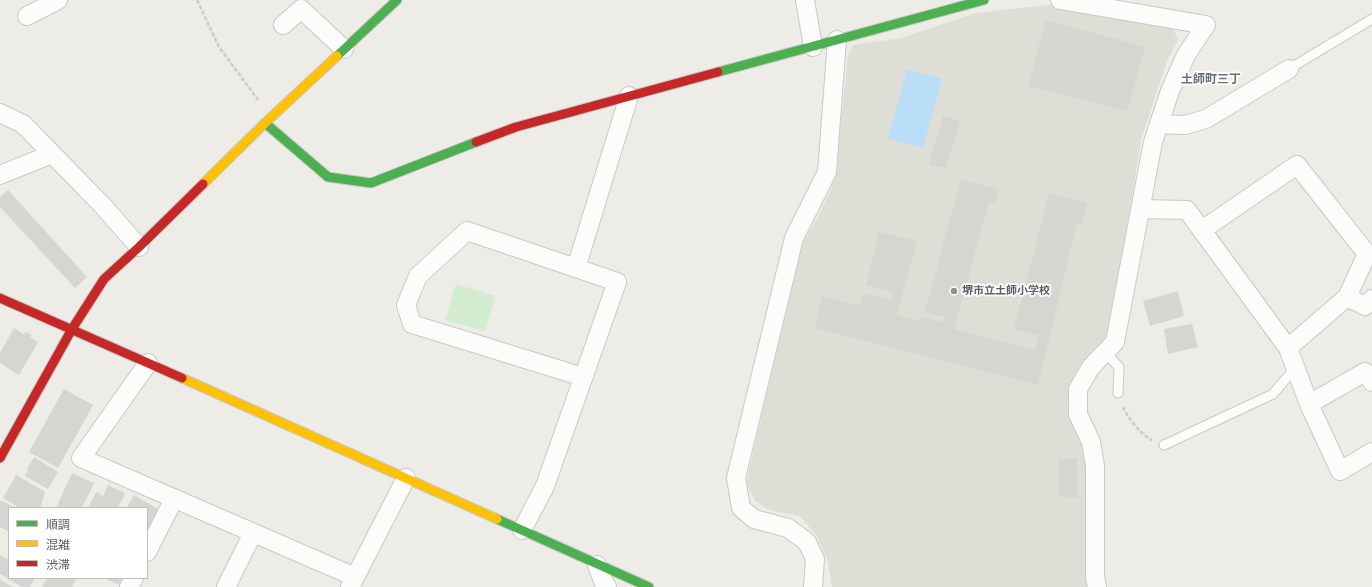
<!DOCTYPE html>
<html>
<head>
<meta charset="utf-8">
<style>
  body { margin:0 }
  #map { position:relative; width:1372px; height:587px; overflow:hidden; background:#edece6; font-family:Raleway,"Noto Sans JP",sans-serif }
  canvas { display:block }
  .legend { position:absolute; left:8px; top:507px; width:140px; height:72px; box-sizing:border-box; background:#fff; border:1px solid #bdbfc2; margin:0; padding:5px 7px; list-style:none; font-size:12px; color:#5b6066 }
  .legend li { display:flex; align-items:center; gap:8px; height:20px }
  .legend b { width:20px; border:1px solid #bdbfc2 }
</style>
</head>
<body>
<div id="map">
<canvas width="1372" height="587"></canvas>
<ul class="legend">
<li><b style="height:5px;background:#4caf50"></b>順調</li>
<li><b style="height:5px;background:#ffc107"></b>混雑</li>
<li><b style="height:5px;background:#c62828"></b>渋滞</li>
</ul>
</div>
<script>
const context = document.querySelector('canvas').getContext('2d');
context.lineJoin = 'round';
function paint(path, color) { context.fillStyle = color; context.fill(path, 'evenodd'); }
function trace(path, color, width, dash) { context.strokeStyle = color; context.lineWidth = width; context.lineCap = dash ? 'butt' : 'round'; context.setLineDash(dash || []); context.stroke(path); }
function drawText(font, color, halo, rows, align = 'center') {
  context.font = font + ' Raleway,"Noto Sans JP",sans-serif'; context.lineWidth = 3.5; context.setLineDash([]); context.textBaseline = 'middle'; context.strokeStyle = halo; context.fillStyle = color; for (const [text, x, y, turn = 0] of rows) {
    context.save(); context.translate(x, y); context.rotate((+turn || 0) * Math.PI / 180); context.textAlign = isNaN(turn) ? turn : align; if (halo) context.strokeText(text, 0, 0); context.fillText(text, 0, 0); context.restore();
  }
}
const education = new Path2D(`
  M1064 4 1172 26 1178 40 1167 61 1141 140 1110 338 1101 352 1076 371 1071 387 1067 408 1073 426 1087 448 1092 587H832L828 562 817 536 800 516 769 510 755 501 747 485 749 470 802 244 818 217 835 180 848 55 853 45 901 38 976 13 1037 6Z`);
const green = new Path2D(`
  M456 284 495 296 485 331 445 320Z`);
const water = new Path2D(`
  M907 69 942 79 923 148 888 139Z`);
const building = new Path2D(`
  M1046 20 1145 47 1127 111 1028 86Z
  M943 116 960 121 946 168 929 164Z
  M961 179 999 190 995 204 989 202 954 329 1035 350 1039 336 1014 329 1049 193 1087 203 1082 224 1077 223 1038 385 815 328 822 296 859 306 863 293 891 300 893 292 866 285 879 232 917 241 897 315 921 321 922 317 943 322 944 317 925 312Z
  M8 190 87 277 75 288 0 207V197Z
  M1178 291 1184 316 1150 326 1143 301Z
  M1192 324 1198 347 1168 354 1164 329Z
  M14 328 24 334 26 332 32 335 30 337 38 342 19 375 0 363V353Z
  M64 389 93 405 58 468 29 452Z
  M34 457 58 472 48 489 25 476 28 470 27 469Z
  M1077 458 1078 497H1059V459Z
  M72 473 94 483 82 508H56Z
  M16 475 45 492 40 508H20L3 498Z
  M108 485 125 493 118 508H88L96 492 103 496Z
  M134 495 158 509 147 531V508H127Z
  M1 500 16 508H9V532L0 527V502Z
  M0 555 9 560V578H35L30 587H22L0 574Z
  M47 578H73L76 580 72 587H42Z
  M105 578H122L119 585Z
  M0 580 13 587H0Z`);
const path = new Path2D(`
  M197 0 219 47 259 101
  M1123 407C1128 418 1141 435 1152 440`);
const lane = new Path2D(`
  M1289 69 1372 19
  M1105 352 1119 367 1118 393
  M1164 445 1273 394 1296 367`);
const street = new Path2D(`
  M805 0 813 47
  M1060 0 1206 25 1186 55 1170 91 1153 142 1115 342 1091 367 1078 389V414L1091 442 1095 466V577L1097 587
  M27 16 58 0
  M283 25 301 9 344 49
  M0 113 23 124 103 206 139 247
  M1159 124 1185 125 1206 119 1289 69
  M0 175 52 154
  M1141 209 1187 210 1288 348 1309 404 1340 471 1372 452
  M1202 230 1297 165 1367 254 1347 297 1288 348
  M576 268 629 96
  M1347 297 1365 306 1372 299
  M148 363 81 458 355 577
  M1309 404 1365 372 1372 382
  M522 530 545 486 617 282 467 231 418 276 406 305 412 324 583 377
  M147 552 174 499
  M597 565 603 581 607 587
  M129 587 134 578
  M226 587 253 533
  M350 587 406 478
  M813 587 815 559 807 542 788 528 754 519 741 508 736 478 794 238 827 172 837 40`);
const fast = new Path2D(`
  M337 56 397 0
  M718 72 984 0
  M265 123 328 177 371 183 476 142
  M497 519 649 587`);
const slow = new Path2D(`
  M203 184 265 123 337 56
  M182 378 497 519`);
const jam = new Path2D(`
  M476 142 516 127 718 72
  M0 298 182 378
  M0 458 72 329 104 279 139 247 203 184`);
const markers = [
  [954,291,4,"#8e9193"]
];
const poiNames = [
  ["堺市立土師小学校",962,291]
];
const neighbourhoodNames = [
  ["土師町三丁",1211,79]
];
paint(education, '#dfded6');
paint(green, '#d3ebcf');
paint(water, '#badef8');
paint(building, '#d6d5d1');
trace(lane, '#c8c9c8', 11);
trace(street, '#c8c9c8', 20);
trace(fast, '#c8cac8', 11);
trace(slow, '#c8cac8', 11);
trace(jam, '#c8cac8', 11);
trace(path, '#c8cdc9', 2.5, [4, 2]);
trace(lane, '#fcfcfb', 9);
trace(street, '#fcfcfb', 18);
trace(fast, '#4caf50', 9);
trace(slow, '#ffc107', 9);
trace(jam, '#c62828', 9);
for (const [x, y, r, color] of markers) { const dot = new Path2D(); dot.arc(x, y, r, 0, 2 * Math.PI); context.fillStyle = color; context.fill(dot); trace(dot, '#fff', 1.5); }
drawText('bold 11px', '#5b6066', '#fff', poiNames, 'left');
drawText('bold 12px', '#6c7278', '#fff', neighbourhoodNames);
</script>
</body>
</html>
